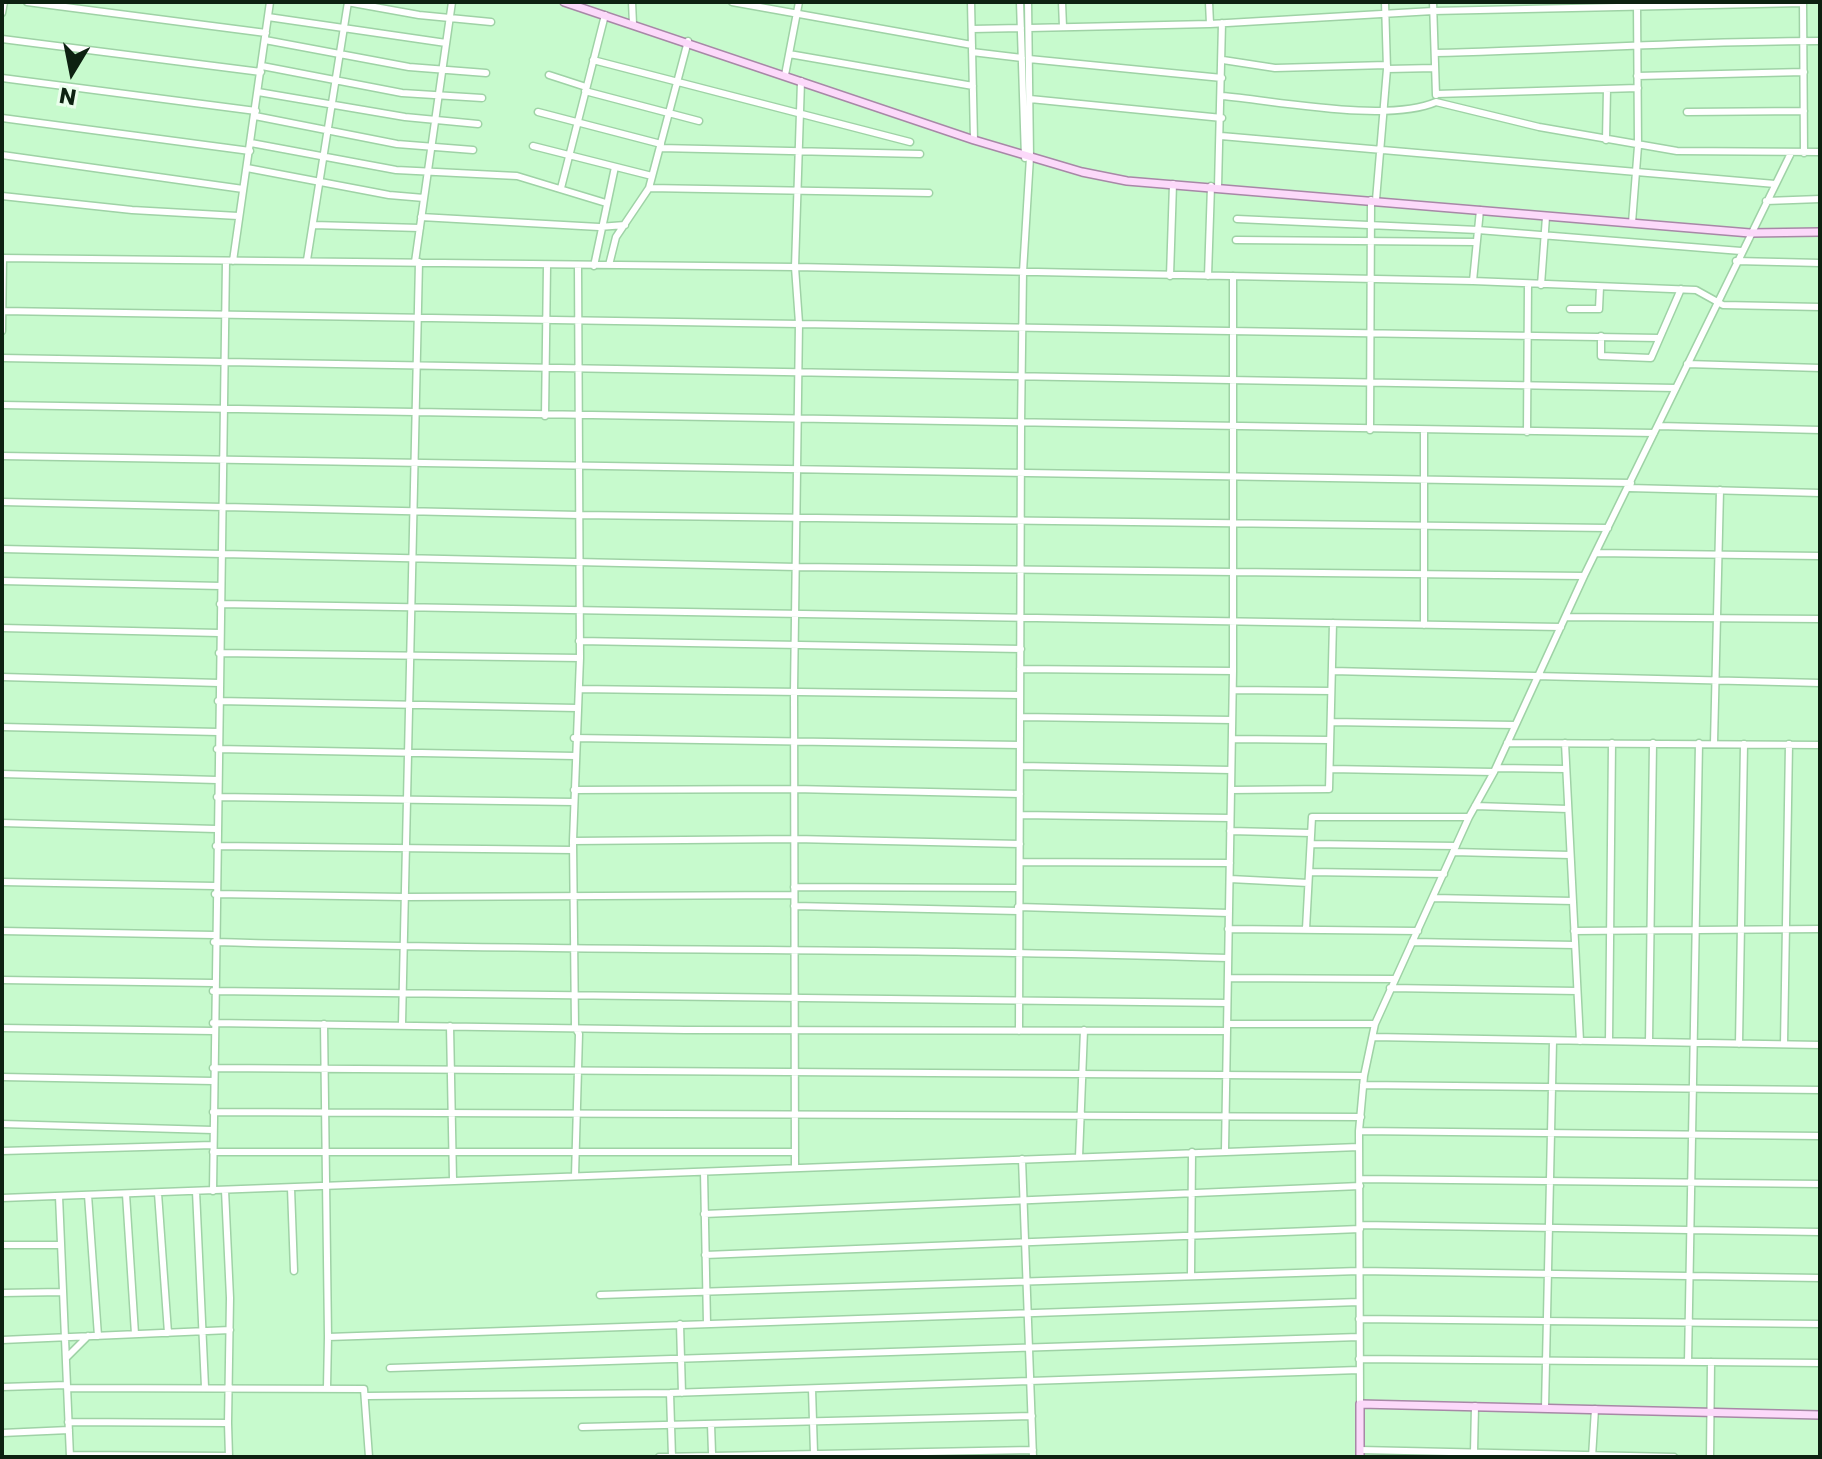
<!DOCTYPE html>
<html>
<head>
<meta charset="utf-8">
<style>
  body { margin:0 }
  #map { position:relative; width:1822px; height:1459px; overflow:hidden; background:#c7facd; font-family:Poppins,sans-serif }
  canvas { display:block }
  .frame { position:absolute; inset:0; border:4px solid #0d2111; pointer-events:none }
  .north { position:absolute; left:32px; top:32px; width:80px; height:80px; -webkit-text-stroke:6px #eafeec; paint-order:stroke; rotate:190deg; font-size:22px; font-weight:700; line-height:32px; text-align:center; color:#0d2111 }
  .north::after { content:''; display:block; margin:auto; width:28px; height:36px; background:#0d2111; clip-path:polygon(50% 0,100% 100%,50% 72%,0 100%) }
</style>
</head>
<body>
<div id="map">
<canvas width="1822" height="1459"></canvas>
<div class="frame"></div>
<div class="north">N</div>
</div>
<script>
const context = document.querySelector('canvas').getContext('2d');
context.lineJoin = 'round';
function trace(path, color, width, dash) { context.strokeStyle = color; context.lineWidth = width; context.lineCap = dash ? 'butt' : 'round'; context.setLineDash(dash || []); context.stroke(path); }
const minor = new Path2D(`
  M27 2 266 33
  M347 2 419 15 491 22
  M632 2 633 24
  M732 2 972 45
  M971 2 974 140
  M1020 2 1025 158
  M1062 2 1063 27
  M1209 2 1210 24
  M1433 2 1436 95
  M1803 2 1804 153
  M2 13 4 2
  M268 17 446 43
  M1029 28 1210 24 1433 11 1803 3
  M972 29 1021 28
  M2 39 261 72
  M265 40 409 67 486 73
  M972 52 1022 58
  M1435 53C1564 50 1691 41 1820 41
  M789 54 973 86
  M1029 59 1222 78
  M593 60 910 142
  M1223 60 1275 68 1387 65
  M262 66 402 93 482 98
  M1387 69 1435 68
  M549 75 586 87
  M785 75 799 2
  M1637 76 1804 72
  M2 78 256 111
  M585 91 699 121
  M258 92 405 117 478 124
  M1436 94 1638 88
  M1222 96C1278 101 1387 123 1436 102L1539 127 1677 151 1820 152
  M1030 99 1222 118
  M538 112 661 144
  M1687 112 1804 111
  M255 116 397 144 473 150
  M2 118 250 151
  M1221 136 1775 184
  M1606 140 1607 89
  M251 143 396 170 517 176 606 203
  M533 146 652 176
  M660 148 920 154
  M2 155 243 189
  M247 168 389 195 424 198
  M1218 187 1222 23
  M561 188 605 15
  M649 188 929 193
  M2 196 132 210 238 216
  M1376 200 1387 69 1385 2
  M1766 201 1820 199
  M421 217 599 227 625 225
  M1237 219 1478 230 1741 251
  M1632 223 1638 146 1637 5
  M313 225 420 228
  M1236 240 1476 242
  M2 258 795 267 1473 281 1696 290 1723 305 1820 307
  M307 260 348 2
  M233 261 270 2
  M1736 261 1820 263
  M415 262 452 2
  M609 265 616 237 649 188 688 41
  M594 266 615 167
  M1170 276 1173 184
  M1208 276 1211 186
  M1473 281 1480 210
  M1541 285 1546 217
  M1570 309H1599L1600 287
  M2 311 1659 338
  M2 331 3 258
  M1601 336V356L1651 358 1681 289
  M2 358 1676 388
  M1687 364 1820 368
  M2 405 1654 433
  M545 416 547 266
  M1658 426 1820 430
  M1370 430 1371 200
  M1424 431V625
  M1527 432 1528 284
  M2 456 1631 483
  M1629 488 1820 493
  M2 502 579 515 1608 528
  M2 549 797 567 1584 576
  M1596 553 1820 556
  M2 581 221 586
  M220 604 1561 627
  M1566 617 1820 619
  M2 628 219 633
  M579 641 1021 649
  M219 653 580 658
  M1020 669 1233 671
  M1332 671 1820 683
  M2 677 219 683
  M579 689 1020 695
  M1233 690 1331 691
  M218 701 577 708
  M1020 717 1232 720
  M1331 722 1515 725
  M2 727 218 732
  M574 738 1020 745
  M1232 739 1330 740
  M1507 743 1820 745
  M1565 743 1580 1041
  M1714 743 1720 490
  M217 749 575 756
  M1020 766 1231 770
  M1496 768 1566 769
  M1330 769 1494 772
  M2 774 217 780
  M574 790 794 789 1020 794
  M1231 790 1329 789 1333 623
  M217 797 574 802
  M1475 806 1568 809
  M1020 815 1230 818
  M2 823 216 829
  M1230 831 1311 833
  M573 841 795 839 1020 844
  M1311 844 1456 846
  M216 846 573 850
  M1453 852 1570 855
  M1020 862 1230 863
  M1309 872 1444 874
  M1230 879 1308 883
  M2 882 215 886
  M794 887 1019 888
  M215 894 405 897 794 895
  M1433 898 1573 901
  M794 906 1018 911
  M1018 907 1229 913
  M1228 929 1418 931
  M1306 929 1312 817H1469
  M2 931 214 935
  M1574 931 1820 929
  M214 942C552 952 890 947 1228 958
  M1412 942 1575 945
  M1228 978 1393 979
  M2 980 213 983
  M1390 988 1577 991
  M213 991 1227 1003
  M213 1023 685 1030 1227 1031
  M324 1024 328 1337
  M402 1024 419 262
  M1227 1024H1375
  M450 1026 453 1180
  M2 1028 213 1031
  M1019 1031 1021 424 1023 272 1030 157 1028 2
  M1373 1037 1820 1045
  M1609 1041 1612 743
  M1649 1042 1653 743
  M1739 1044 1744 744
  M1784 1044 1789 744
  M213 1068 1364 1076
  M2 1077 213 1081
  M1363 1085 1820 1090
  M213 1112 1361 1117
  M2 1124 213 1130
  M1359 1131 1820 1136
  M1225 1150 1233 671V276
  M2 1151 213 1145
  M213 1152H795
  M1079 1157 1084 1030
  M1022 1159 1033 1457
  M795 1168 794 691 799 323 795 267 801 81
  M704 1172 707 1324
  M575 1176 579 1034 575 1027 573 841 580 658 578 266
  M1360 1179 1820 1184
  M291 1188 294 1271
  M196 1191 205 1387
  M213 1191 226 261
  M158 1193 168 1333
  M126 1194 135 1334
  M88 1195 98 1336
  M59 1196 70 1457
  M2 1198 1359 1147
  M704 1214 1360 1186
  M1360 1225 1820 1232
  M2 1245H61
  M705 1255 1360 1229
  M1191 1274 1192 1152
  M2 1293 63 1292
  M600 1295 1359 1271 1820 1278
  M1359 1319 1820 1324
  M680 1324 682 1393
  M2 1340 230 1330
  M66 1358 88 1336
  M1359 1359 1820 1363
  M1688 1362 1699 743
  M390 1368 1359 1337
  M2 1387 67 1385
  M327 1387 328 1337 1359 1302
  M67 1388 364 1389 369 1457
  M812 1389 814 1453
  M670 1393 672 1457
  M367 1396 670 1393 1359 1370
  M1360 1404 1359 1131 1364 1076 1375 1024 1469 817 1494 772 1584 576 1791 153
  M1545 1408 1553 1041
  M68 1422 228 1423 230 1298 225 1190
  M228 1423 229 1457
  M711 1424 712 1453
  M582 1427 1032 1416
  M2 1433 69 1430
  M1360 1450 1674 1457
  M1474 1452 1475 1406
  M70 1455 229 1456
  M659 1457 1033 1450
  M1592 1457 1595 1409
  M1710 1457 1711 1362`);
const major = new Path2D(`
  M564 2 974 140 1082 172 1127 181 1750 233 1820 232
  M1360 1457V1404L1820 1415`);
trace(minor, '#9fd2a6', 9);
trace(major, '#a788a6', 10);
trace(minor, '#fff', 6);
trace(major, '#fcd9fa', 7);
</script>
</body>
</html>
